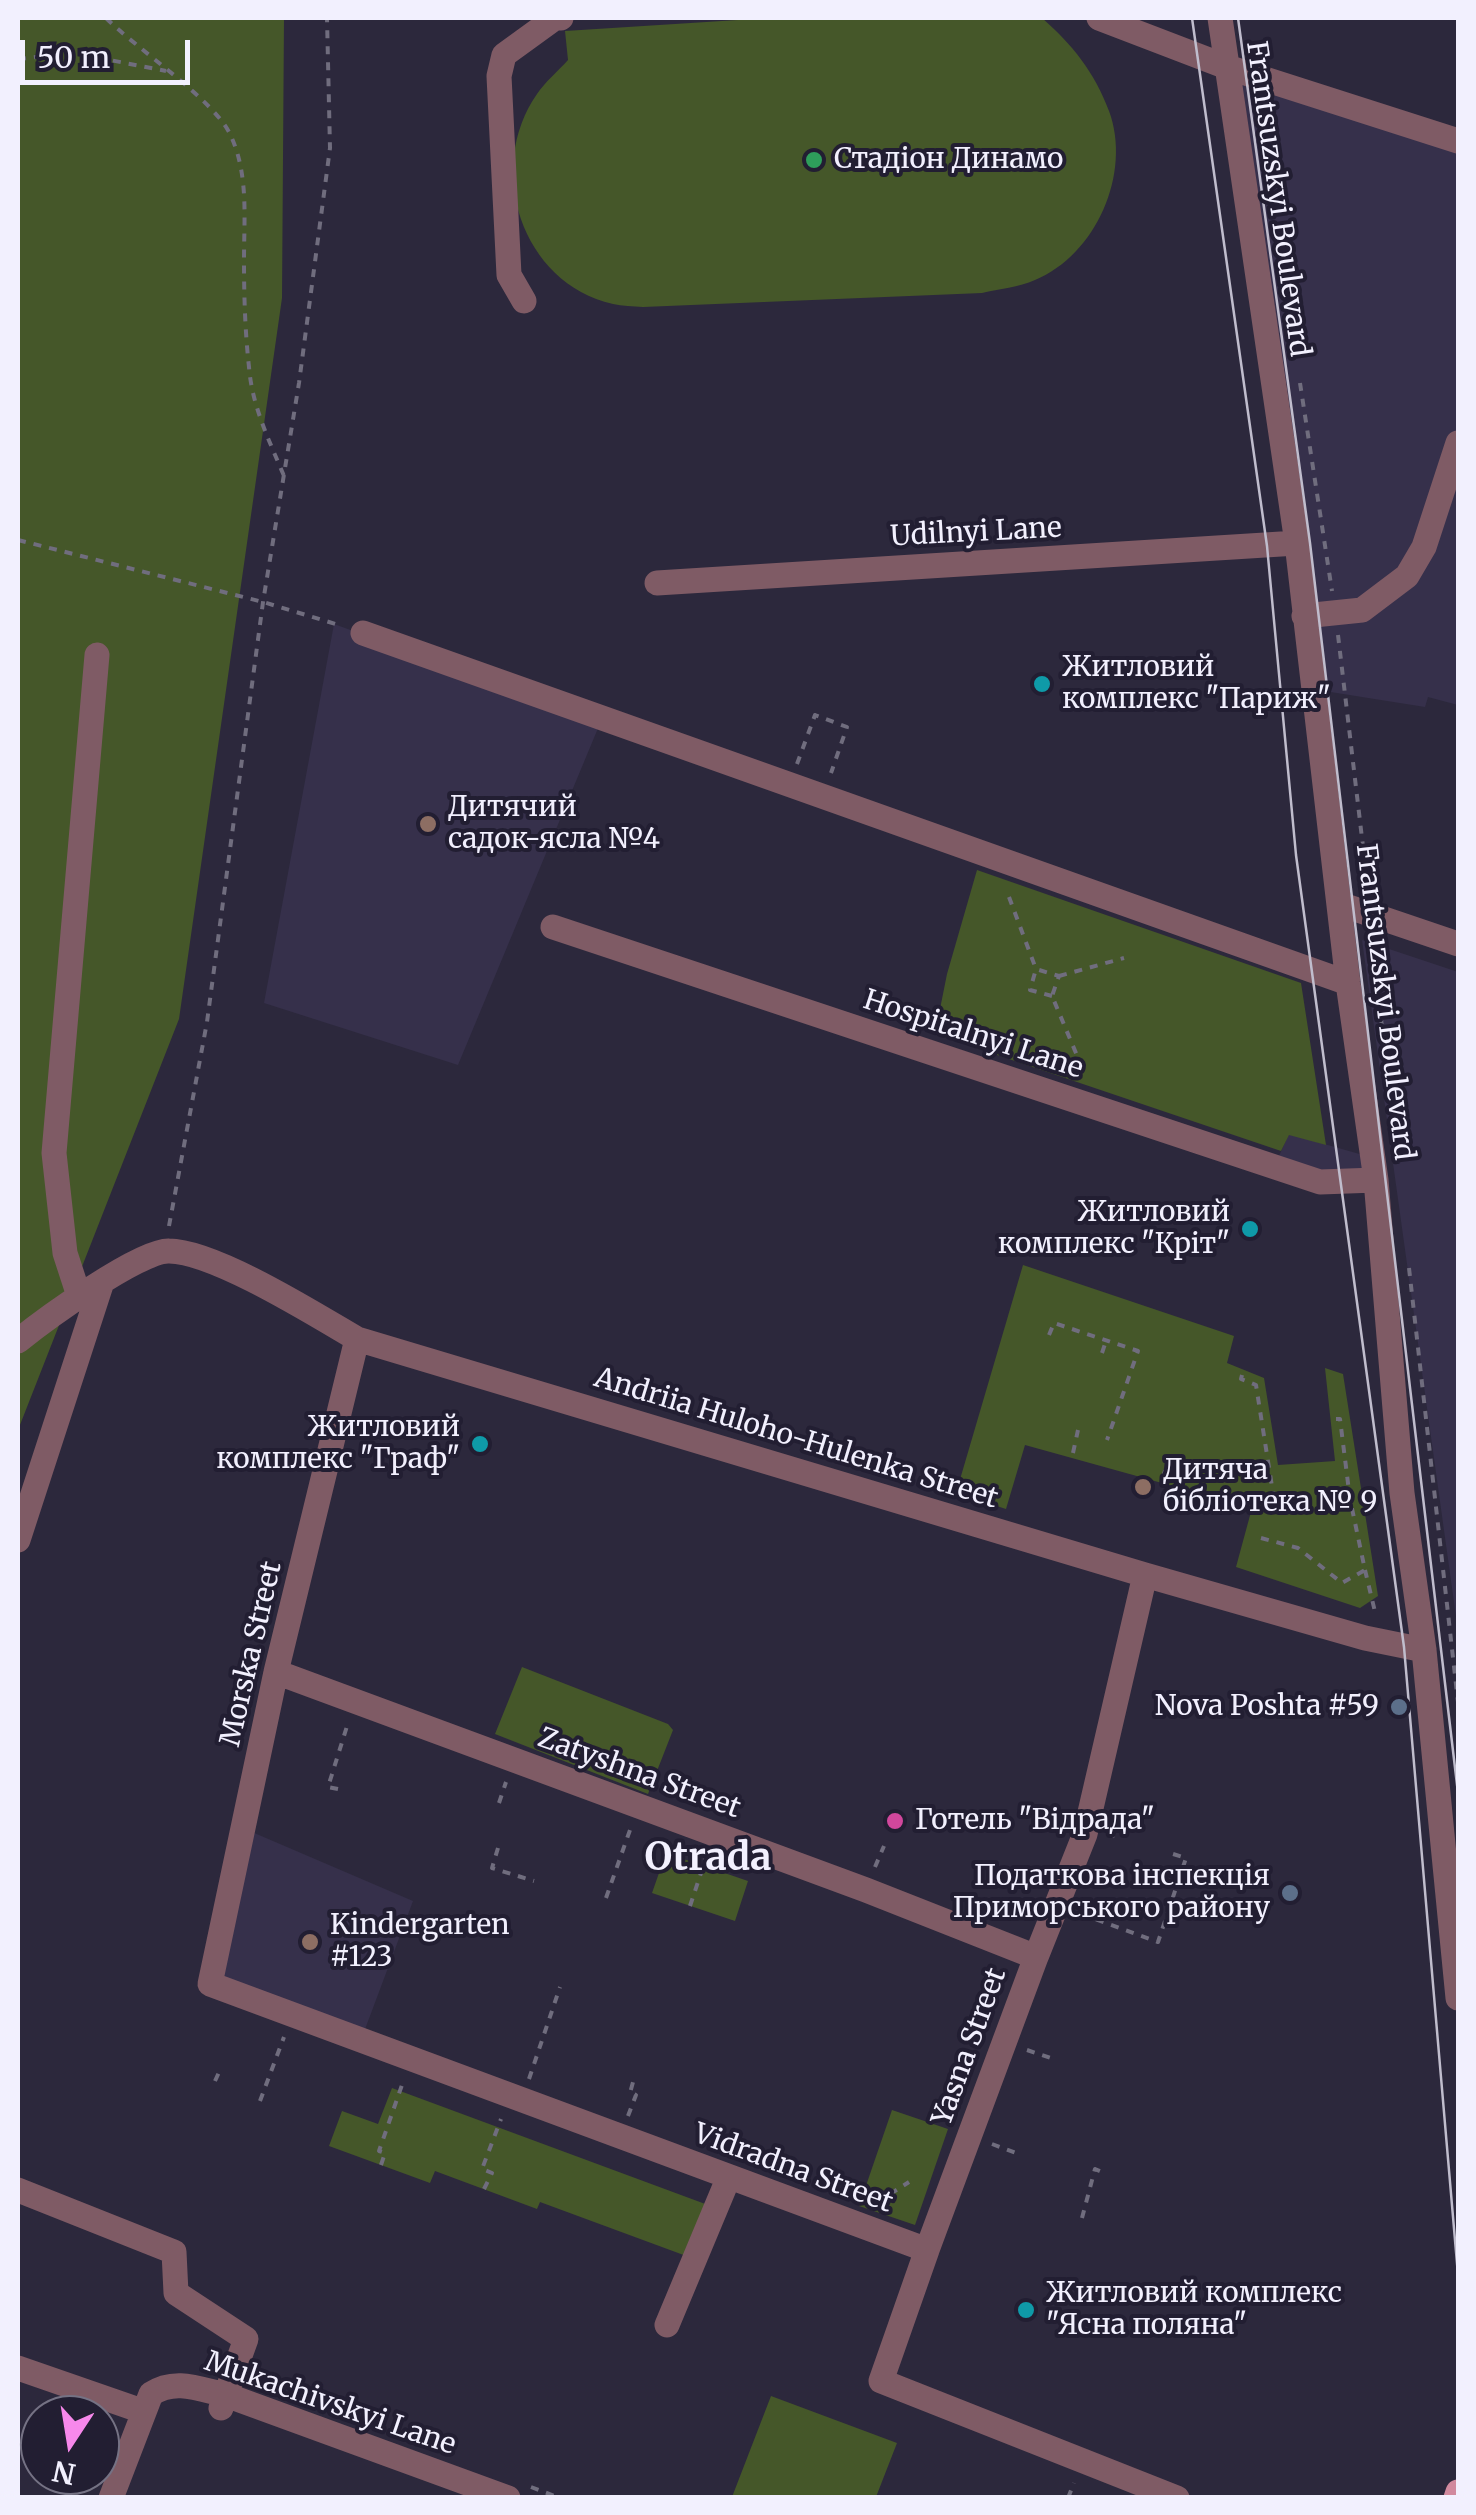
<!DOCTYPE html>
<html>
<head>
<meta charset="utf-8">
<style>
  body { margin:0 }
  #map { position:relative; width:1476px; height:2515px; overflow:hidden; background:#2c283c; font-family:Merriweather,serif }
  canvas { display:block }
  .frame { position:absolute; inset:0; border:20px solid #f2f0fe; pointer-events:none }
  .north { position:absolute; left:20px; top:2395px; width:100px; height:100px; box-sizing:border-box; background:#221e32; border:2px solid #757284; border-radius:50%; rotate:192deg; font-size:28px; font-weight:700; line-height:40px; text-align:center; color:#f2f0fe }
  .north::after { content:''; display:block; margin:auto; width:35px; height:45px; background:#f788eb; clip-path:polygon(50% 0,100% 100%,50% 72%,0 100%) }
  .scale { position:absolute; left:20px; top:40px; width:170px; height:45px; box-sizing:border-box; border:5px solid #f2f0fe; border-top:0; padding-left:12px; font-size:30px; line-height:35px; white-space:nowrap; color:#f2f0fe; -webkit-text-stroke:8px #221e32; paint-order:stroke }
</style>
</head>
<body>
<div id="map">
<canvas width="1476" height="2515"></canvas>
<div class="frame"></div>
<div class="north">N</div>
<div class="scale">50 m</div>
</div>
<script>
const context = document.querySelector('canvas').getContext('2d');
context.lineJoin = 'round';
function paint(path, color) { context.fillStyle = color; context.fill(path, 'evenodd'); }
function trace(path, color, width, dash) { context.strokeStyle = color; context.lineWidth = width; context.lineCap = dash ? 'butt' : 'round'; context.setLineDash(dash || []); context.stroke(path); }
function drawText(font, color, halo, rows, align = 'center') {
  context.font = font + ' Merriweather,serif'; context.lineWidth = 8; context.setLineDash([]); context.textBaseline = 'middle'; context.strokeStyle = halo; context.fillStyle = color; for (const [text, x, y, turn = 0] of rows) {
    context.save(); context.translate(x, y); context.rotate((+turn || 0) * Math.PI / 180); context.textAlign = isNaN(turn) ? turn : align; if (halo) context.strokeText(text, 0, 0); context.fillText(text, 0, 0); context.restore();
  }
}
const built = new Path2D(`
  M1228 69 1458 144V705L1428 697 1425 707 1318 690Z
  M334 624 601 721 458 1065 264 1003Z
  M1362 940 1458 972V1631Z
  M1289 1134 1370 1157 1375 1179 1324 1172 1279 1156Z
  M245 1829 413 1901 364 2032 213 1983Z`);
const green = new Path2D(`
  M18 18H284L282 298 179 1019 18 1430Z
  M769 18H1042C1072 44 1095 73 1109 111 1132 173 1096 255 1035 280 1019 287 999 289 982 293L643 307C633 306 622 306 613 304 521 283 485 168 537 94 545 82 558 71 568 60L565 31Z
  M977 870 1301 983 1326 1145 1289 1135 1281 1151 935 1034 947 974Z
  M1023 1265 1234 1336 1227 1363 1264 1378 1278 1465 1335 1461 1325 1368 1343 1374 1378 1596 1360 1608 1236 1567 1252 1508 1025 1445 1006 1509 956 1493Z
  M522 1667 668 1724 673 1730 648 1794 495 1734Z
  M666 1853 748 1881 735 1921 652 1893Z
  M392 2088 708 2205 689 2257 540 2202 537 2209 435 2171 430 2183 329 2146 342 2111 378 2124Z
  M892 2110 948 2129 915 2225 859 2206Z
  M771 2396 897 2443 876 2497H732Z`);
const path = new Path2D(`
  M106 18C137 49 210 97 229 132 249 172 244 216 244 260 244 296 245 331 249 367 252 406 269 440 284 476
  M18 59 74 53 166 71
  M1300 383 1332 591
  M18 540 263 602 339 625
  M1338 635 1368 889
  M797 764 815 715 847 727 831 773
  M1009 897 1036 969
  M1372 940 1388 1080
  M1059 976 1124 958
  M1052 996 1030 990 1036 969 1059 976 1052 996 1081 1065
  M169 1226 207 1022 263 602 299 383 330 148 327 18
  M1409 1268 1458 1702
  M1049 1335 1054 1323 1138 1351 1107 1440
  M1102 1353 1106 1341
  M1242 1375 1241 1379 1256 1385 1273 1493
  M1073 1453 1078 1430
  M1163 1478 1168 1459
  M1261 1538 1298 1548 1342 1583 1365 1570 1350 1499 1340 1419H1336
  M1365 1570 1376 1616
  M338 1789 328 1787 348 1723
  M499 1803 506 1782
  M1107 1834 1120 1838
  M498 1848 492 1868 534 1881
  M875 1867 884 1846
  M606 1898 630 1830
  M690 1906 706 1858
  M1081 1914 1158 1942 1186 1858 1173 1854
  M1027 2050 1051 2058
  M529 2079 560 1987
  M215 2081 220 2070
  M260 2101 284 2037
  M628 2116 636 2095 630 2093 633 2082
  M992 2144 1016 2153
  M381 2165 385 2153 379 2151 403 2082
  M484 2189 492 2173 482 2169 501 2119
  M852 2199 855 2189 884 2198 909 2182
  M1082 2218 1095 2169 1102 2172
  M531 2487 560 2498
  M1068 2498 1074 2483`);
const minor = new Path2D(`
  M1099 18 1227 67 1458 141
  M1220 18 1297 543 1348 983 1376 1180 1402 1493 1424 1650 1458 1998
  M524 301 509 275 499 76 504 55 555 18H561
  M657 583 1297 543
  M1304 616 1362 610 1407 576 1424 547 1458 443
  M363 633 1348 983
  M1340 904 1458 944
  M553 927 1320 1182 1376 1180
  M79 1296 65 1253 54 1153 97 655
  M357 1339 276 1672 210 1984 927 2250 881 2381 1177 2498
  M18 1341C44 1320 140 1250 169 1251 214 1251 316 1315 357 1339L1145 1575 1365 1638 1424 1650
  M18 1540 102 1282
  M276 1672 866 1890 1036 1957
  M18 2190 174 2252 176 2293 246 2339 221 2408
  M927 2250 1036 1957 1085 1834 1145 1575
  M667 2325 728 2179
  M18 2368 142 2411
  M111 2498 151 2394C175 2378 199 2389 226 2395L508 2498`);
const major = new Path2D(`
  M1456 2498 1458 2492`);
const tram = new Path2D(`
  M1192 18 1267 546 1296 855 1404 1647 1458 2275
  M1238 18 1310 543 1458 1793
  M1457 2498 1458 2495`);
const markers = [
  [814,160,10,"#2e9e5b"],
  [1042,684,10,"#0f9aa8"],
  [428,824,10,"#8d6e63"],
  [1250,1229,10,"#0f9aa8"],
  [480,1444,10,"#0f9aa8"],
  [1143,1487,10,"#8d6e63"],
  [1399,1707,10,"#5c6f8a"],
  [895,1821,10,"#d1479c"],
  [1290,1893,10,"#5c6f8a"],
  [310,1942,10,"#8d6e63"],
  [1026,2310,10,"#0f9aa8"]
];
const poiNames = [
  ["Стадіон Динамо",834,160],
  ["Житловий",1062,668],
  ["комплекс \"Париж\"",1062,700],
  ["Дитячий",448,808],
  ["садок-ясла №4",448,840],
  ["Житловий",1230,1213,"right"],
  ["комплекс \"Кріт\"",1230,1245,"right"],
  ["Житловий",460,1428,"right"],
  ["комплекс \"Граф\"",460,1460,"right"],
  ["Дитяча",1163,1471],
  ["бібліотека № 9",1163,1503],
  ["Nova Poshta #59",1379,1707,"right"],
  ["Готель \"Відрада\"",915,1821],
  ["Податкова інспекція",1270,1877,"right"],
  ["Приморського району",1270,1909,"right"],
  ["Kindergarten",330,1926],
  ["#123",330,1958],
  ["Житловий комплекс",1046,2294],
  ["\"Ясна поляна\"",1046,2326]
];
const streetNames = [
  ["Frantsuzskyi Boulevard",1277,199,82],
  ["Udilnyi Lane",976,533,-3],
  ["Frantsuzskyi Boulevard",1384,1002,83],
  ["Hospitalnyi Lane",973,1035,18],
  ["Andriia Huloho-Hulenka Street",796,1439,17],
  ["Morska Street",252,1654,-77],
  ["Zatyshna Street",639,1774,20],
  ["Yasna Street",970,2047,-70],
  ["Vidradna Street",793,2169,20],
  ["Mukachivskyi Lane",330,2404,19]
];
const districtNames = [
  ["Otrada",708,1859]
];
paint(built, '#36304b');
paint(green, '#455729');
trace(path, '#706d7e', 4, [8, 8]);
trace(minor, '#7f5b65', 25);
trace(major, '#d1899e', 25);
trace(tram, '#c0bdcd', 2.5);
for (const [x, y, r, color] of markers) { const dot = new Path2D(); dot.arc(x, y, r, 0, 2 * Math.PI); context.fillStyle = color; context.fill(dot); trace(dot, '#221e32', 4); }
drawText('28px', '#f2f0fe', '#221e32', poiNames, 'left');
drawText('28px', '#f2f0fe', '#221e32', streetNames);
drawText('bold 38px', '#f2f0fe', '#221e32', districtNames);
</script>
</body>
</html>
